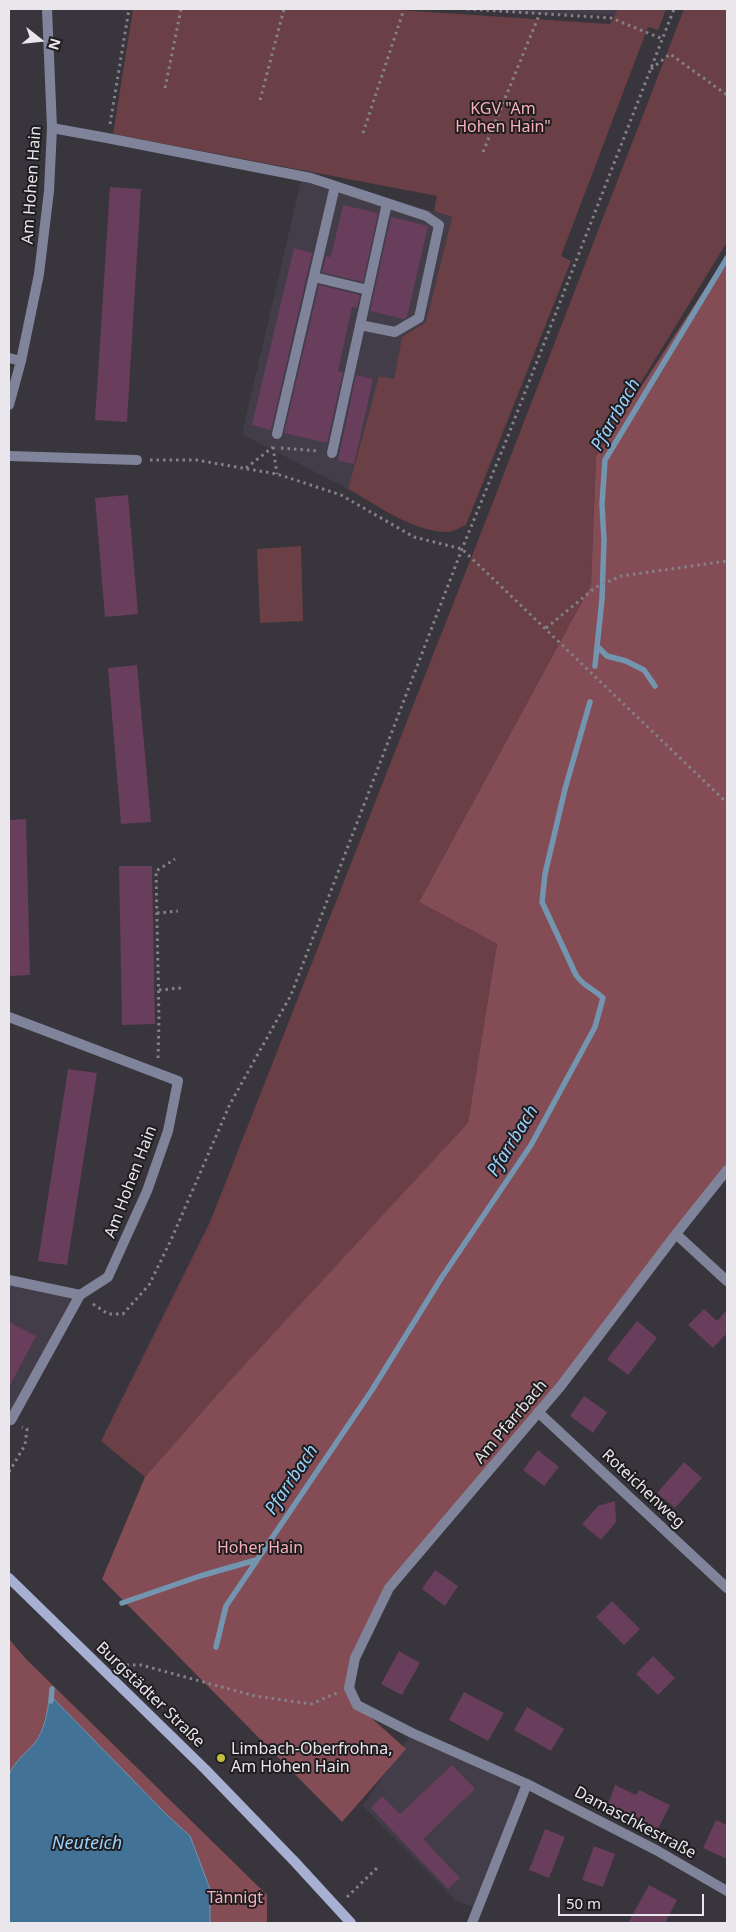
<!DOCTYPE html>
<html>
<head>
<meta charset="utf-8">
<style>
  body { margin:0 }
  #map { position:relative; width:736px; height:1932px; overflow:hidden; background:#38353c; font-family:"Noto Sans",sans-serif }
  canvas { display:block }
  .frame { position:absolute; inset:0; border:10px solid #e9e7eb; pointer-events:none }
  .north { position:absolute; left:15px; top:15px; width:50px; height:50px; -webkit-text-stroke:4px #1f1d20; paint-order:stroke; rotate:106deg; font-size:14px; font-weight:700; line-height:20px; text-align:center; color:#e9e7eb }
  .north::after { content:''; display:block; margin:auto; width:18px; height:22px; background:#e9e7eb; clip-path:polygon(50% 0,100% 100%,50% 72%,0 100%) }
  .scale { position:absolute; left:558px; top:1894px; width:146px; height:22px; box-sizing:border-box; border:2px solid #e9e7eb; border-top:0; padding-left:6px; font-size:15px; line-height:18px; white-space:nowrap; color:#e9e7eb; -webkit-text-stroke:4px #1f1d20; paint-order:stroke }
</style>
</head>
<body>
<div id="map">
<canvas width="736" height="1932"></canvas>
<div class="frame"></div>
<div class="north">N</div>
<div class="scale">50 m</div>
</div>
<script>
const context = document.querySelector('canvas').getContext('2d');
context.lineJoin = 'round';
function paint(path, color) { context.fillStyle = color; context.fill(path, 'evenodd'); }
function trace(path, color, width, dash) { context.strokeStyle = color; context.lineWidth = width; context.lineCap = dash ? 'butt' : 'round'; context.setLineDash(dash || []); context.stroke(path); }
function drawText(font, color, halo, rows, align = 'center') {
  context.font = font + ' "Noto Sans",sans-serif'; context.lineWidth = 4; context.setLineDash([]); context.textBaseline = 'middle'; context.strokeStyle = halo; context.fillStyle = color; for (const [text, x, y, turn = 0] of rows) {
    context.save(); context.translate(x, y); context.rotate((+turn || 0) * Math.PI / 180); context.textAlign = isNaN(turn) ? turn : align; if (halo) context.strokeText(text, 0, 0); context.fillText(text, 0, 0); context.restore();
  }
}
const built = new Path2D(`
  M474 9H618L615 15 541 14Z
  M303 172 452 217 426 322 402 337 394 379 379 376 348 489 242 434Z
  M9 1280 80 1295 9 1432Z
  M412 1733 527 1784 478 1908 456 1901 363 1806Z`);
const green = new Path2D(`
  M133 9H383L610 24 618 9H666L658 30 648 27 561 256 571 261 466 525C460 527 453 532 448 532 412 532 378 505 348 489L379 376 394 379 402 337 426 322 452 217 434 211 437 196 113 134Z
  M684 9H727V242L596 456 591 585 419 902 497 944 468 1124 224 1387 145 1477 101 1441 210 1222 477 543Z
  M301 546 303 621 260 623 257 549Z`);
const forest = new Path2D(`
  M727 255V1167L537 1417 389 1588 355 1658 349 1688 357 1705 406 1749 342 1822 102 1579 145 1477 224 1387 468 1123 497 944 419 902 591 585 596 456Z
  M9 1639 26 1659 267 1895V1923H210V1889L190 1836 167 1815 51 1696C46 1711 45 1726 36 1741 28 1753 15 1761 9 1775Z`);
const water = new Path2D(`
  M50 1695 167 1815 190 1836 210 1889V1923H9V1775C14 1762 25 1754 34 1744 45 1730 47 1712 50 1695Z`);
const stream = new Path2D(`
  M598 647 607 656 626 661 644 670 655 686
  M595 666 602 599 604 540 602 504 605 460 727 258
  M122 1603 200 1576 256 1560
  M216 1647 226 1606 372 1390 442 1277 531 1145 595 1027 603 998C592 987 585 988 576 975L542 902 545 874 565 789 590 702
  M51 1701 52 1689`);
const building = new Path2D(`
  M110 187 141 189 127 422 95 420Z
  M343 205 378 213 363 282 322 272 326 256 331 257Z
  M391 217 428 226 407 317 404 319 370 311Z
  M294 248 312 253 271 430 252 425Z
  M319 285 360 295 357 308 352 307 341 357 338 371 343 372 327 443 284 433Z
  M356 375 373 379 354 464 338 461Z
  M128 495 138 614 105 617 95 498Z
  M137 665 151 822 121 824 108 668Z
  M26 819 30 975 9 976V820Z
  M119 866H152L155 1024 122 1025Z
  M68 1069 97 1073 67 1265 38 1261Z
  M704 1309 717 1321 727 1310V1333L713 1348 688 1325Z
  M637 1321 657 1338 628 1375 607 1359Z
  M9 1322 36 1336 9 1387Z
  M584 1396 607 1412 593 1433 570 1416Z
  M538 1450 559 1467 544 1486 523 1470Z
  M684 1462 702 1478 675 1508 657 1493Z
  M615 1501 616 1522 601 1540 582 1524 598 1506Z
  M435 1570 458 1586 445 1606 422 1589Z
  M612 1601 640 1629 624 1645 596 1617Z
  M399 1651 420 1663 402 1695 381 1684Z
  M653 1656 675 1678 658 1695 636 1674Z
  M464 1692 504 1713 488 1741 449 1720Z
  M527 1707 564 1729 551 1751 514 1730Z
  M452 1765 475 1789 423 1839 460 1878 448 1889 371 1808 382 1796 400 1814Z
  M615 1785 636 1795 639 1790 670 1805 658 1829 608 1805Z
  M716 1820 727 1825V1859L703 1848Z
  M545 1829 565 1837 549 1878 529 1870Z
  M594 1846 615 1854 603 1887 582 1880Z
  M649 1885 677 1900 665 1923H628Z`);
const path = new Path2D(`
  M467 9 611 18 663 39
  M651 69 670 54 727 95
  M165 88 181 9
  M260 100 284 9
  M110 124 129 9
  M363 133 404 9
  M483 152 540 13
  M273 447 277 474
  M281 448 318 451
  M150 460H196L277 474 341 495 414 537 462 549 727 803
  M246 468 273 447
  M546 628 596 587 621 576 727 561
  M157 913 178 911
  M159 990 181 988
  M158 1058 159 1019 156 871 175 859
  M93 1304 108 1314H123L149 1285 171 1240 230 1104 291 995 462 549 508 436 674 9
  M9 1472 25 1445 27 1429 22 1427
  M120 1665H141L255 1696 311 1704 337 1693
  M347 1897 379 1866`);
const service = new Path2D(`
  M52 128 107 138 311 178 426 216 439 225 419 318 395 332 360 325
  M314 277 368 290
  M277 434 335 186
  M332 453 387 203
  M11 1420 80 1295`);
const minor = new Path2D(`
  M9 358 21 361
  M9 405 21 361 39 274 49 191 52 128 47 9
  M9 456 137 460
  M9 1017 178 1081 168 1131 147 1191 108 1277 80 1295 9 1280
  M727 1170 676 1234 560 1387 389 1588 355 1658 349 1688 357 1705 412 1733 527 1784 656 1850 727 1891
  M676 1234 727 1281
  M538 1412 727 1588
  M472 1923 527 1784`);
const secondary = new Path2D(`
  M9 1578 205 1769 295 1862 351 1923`);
const markers = [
  [221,1758,5,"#c1be40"]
];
const parkNames = [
  ["KGV \"Am",503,109],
  ["Hohen Hain\"",503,127],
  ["Hoher Hain",260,1548],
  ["Tännigt",235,1898]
];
const streetNames = [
  ["Am Hohen Hain",32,185,-86],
  ["Am Hohen Hain",131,1182,-69],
  ["Am Pfarrbach",511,1422,-50],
  ["Roteichenweg",643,1489,43],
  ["Burgstädter Straße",150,1695,44],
  ["Damaschkestraße",635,1823,28]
];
const poiNames = [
  ["Limbach-Oberfrohna,",231,1749],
  ["Am Hohen Hain",231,1767]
];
const waterNames = [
  ["Pfarrbach",616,415,-60],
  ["Pfarrbach",513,1141,-58],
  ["Pfarrbach",292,1480,-56],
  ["Neuteich",87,1844]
];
paint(built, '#433d49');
paint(green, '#6a3f45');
paint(forest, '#844c55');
paint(water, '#427295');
trace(water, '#7495af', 1);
trace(stream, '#7495af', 5.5);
paint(building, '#693d5c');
trace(path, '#848288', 3, [2.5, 4]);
trace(service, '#7f849a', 10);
trace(minor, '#7f849a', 10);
trace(secondary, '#a7b0d3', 10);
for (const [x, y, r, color] of markers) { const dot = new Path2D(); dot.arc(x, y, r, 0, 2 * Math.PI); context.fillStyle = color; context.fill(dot); trace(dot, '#1f1d20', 2); }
drawText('16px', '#f8b0b9', '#1f1d20', parkNames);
drawText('16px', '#e9e7eb', '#1f1d20', streetNames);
drawText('16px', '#e9e7eb', '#1f1d20', poiNames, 'left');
drawText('italic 18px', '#98d1fc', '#1f1d20', waterNames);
</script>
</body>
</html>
